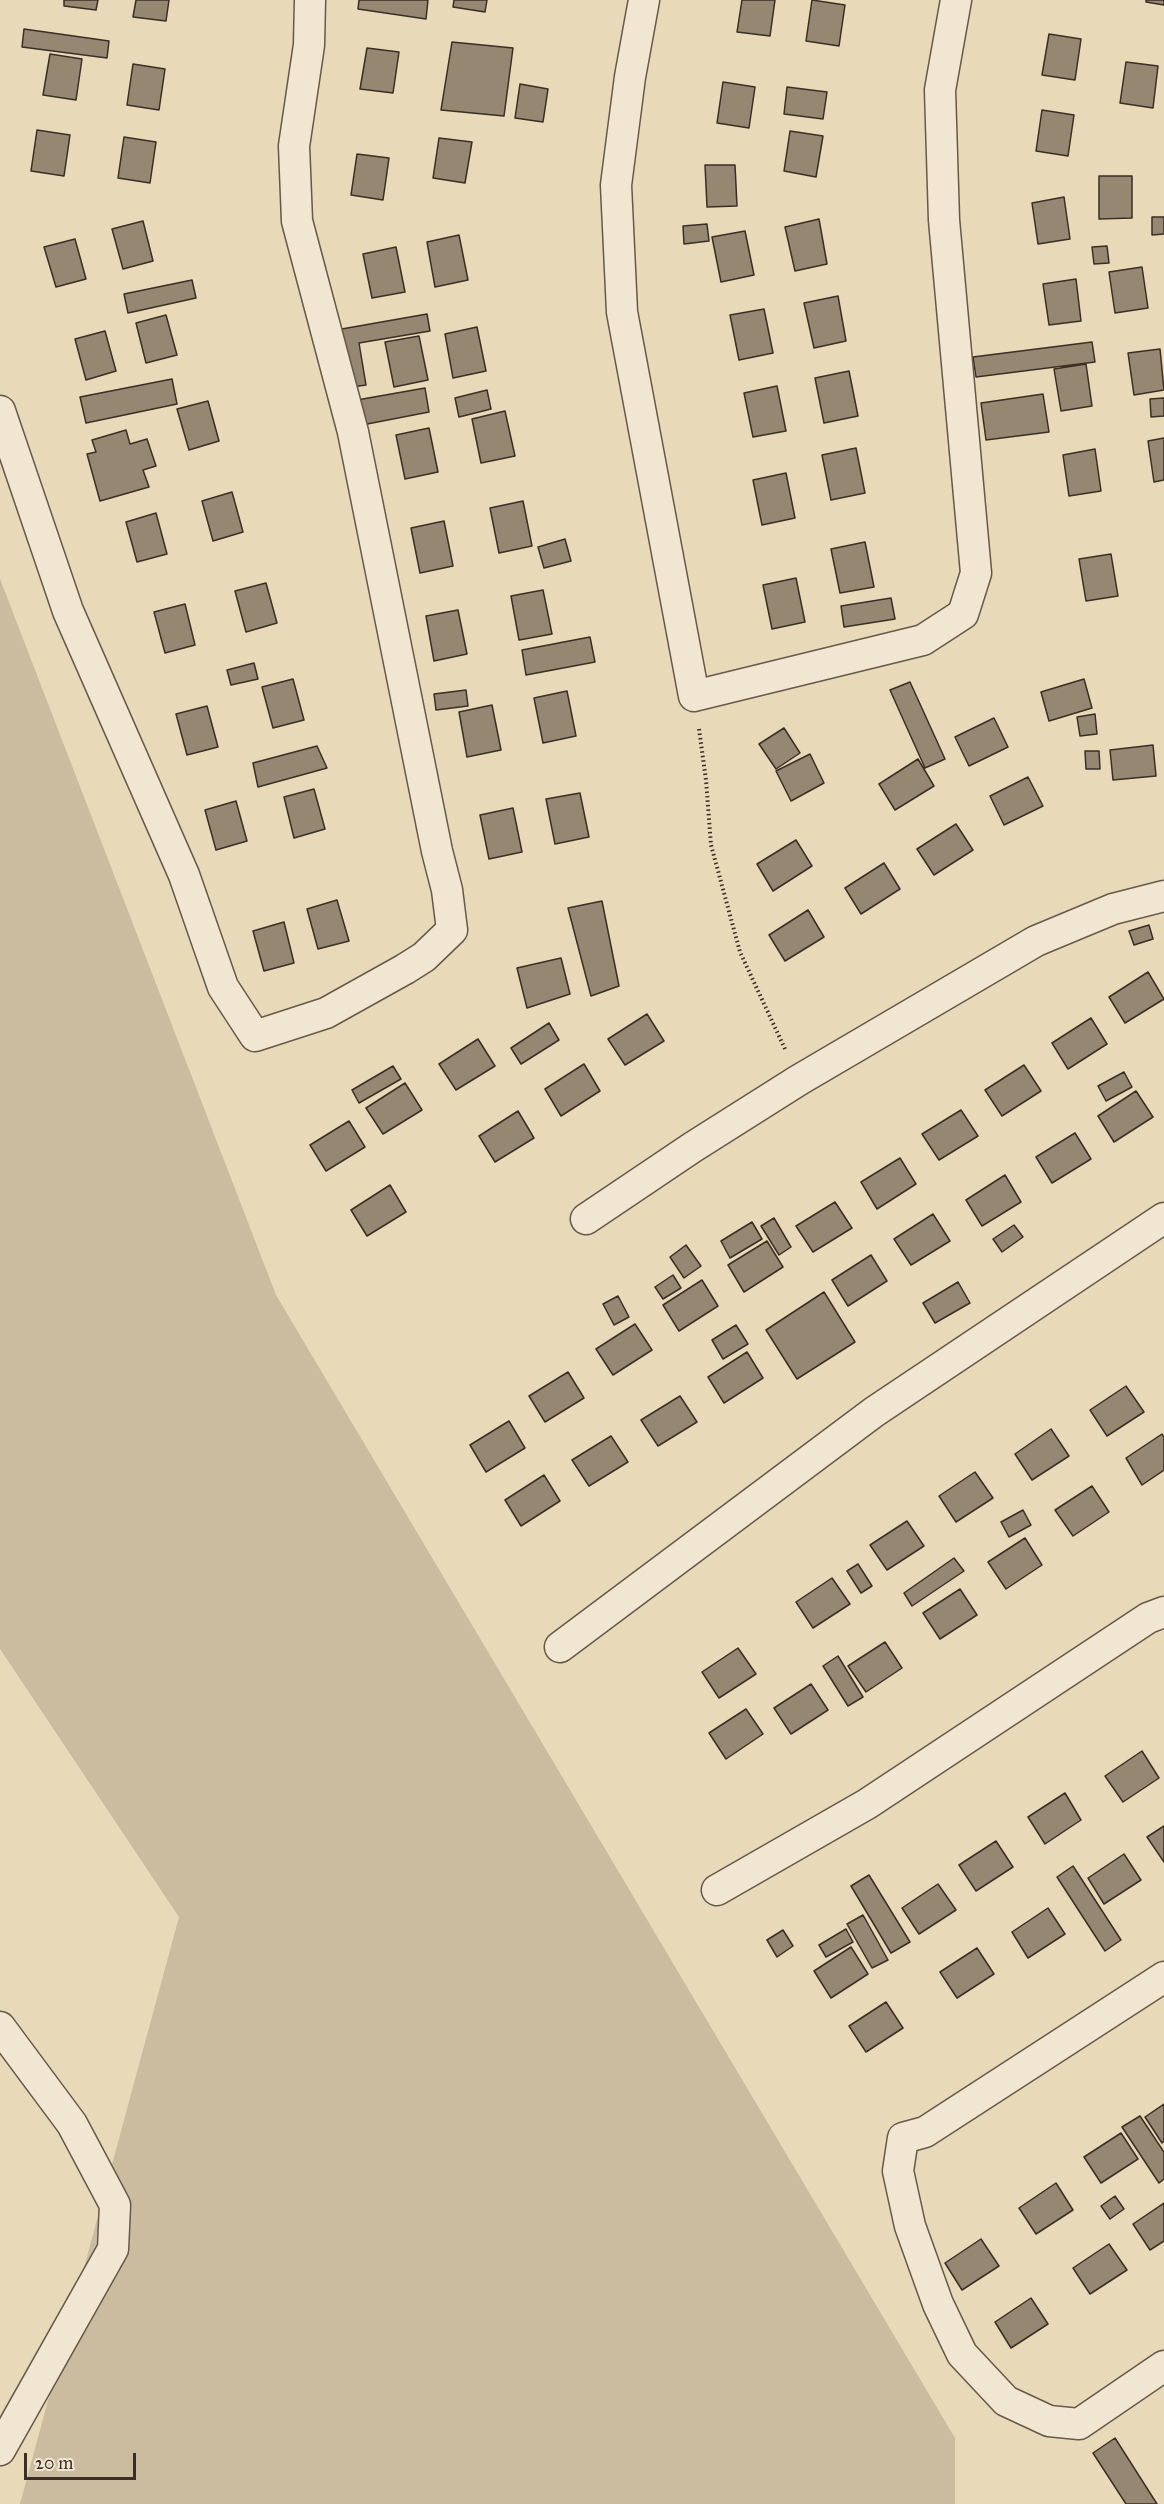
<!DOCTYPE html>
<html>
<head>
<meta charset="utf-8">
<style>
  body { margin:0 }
  #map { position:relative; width:1164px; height:2504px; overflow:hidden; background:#e8d9b9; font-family:"IM FELL Great Primer",serif }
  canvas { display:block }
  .scale { position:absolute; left:24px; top:2453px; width:112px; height:27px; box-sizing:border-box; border:3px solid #3b2e24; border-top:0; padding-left:8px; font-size:18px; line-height:21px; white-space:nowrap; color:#3b2e24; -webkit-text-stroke:4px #f0e6d2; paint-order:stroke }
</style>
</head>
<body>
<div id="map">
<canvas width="1164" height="2504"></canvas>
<div class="scale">20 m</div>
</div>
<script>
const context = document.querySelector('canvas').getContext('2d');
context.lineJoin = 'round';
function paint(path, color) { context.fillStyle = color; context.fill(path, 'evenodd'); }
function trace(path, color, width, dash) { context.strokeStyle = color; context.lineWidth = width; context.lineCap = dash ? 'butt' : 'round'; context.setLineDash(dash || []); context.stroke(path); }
const green = new Path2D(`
  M0 579 276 1295 955 2438V2504H20L179 1917 0 1649Z`);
const building = new Path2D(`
  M64 0H98L96 10 64 6Z
  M136 0H169L166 21 133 17Z
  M359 0H428L426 19 358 9Z
  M454 0H487L485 12 453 7Z
  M742 0H775L770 36 737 32Z
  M812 0 845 5 839 46 806 41Z
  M1146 0H1164V5L1146 2Z
  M24 29 109 41 107 58 22 47Z
  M1049 34 1081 39 1075 80 1042 75Z
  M452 42 513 48 504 116 441 110Z
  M367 48 399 52 393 93 360 89Z
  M50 54 82 59 76 100 43 95Z
  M1126 62 1158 66 1153 108 1120 103Z
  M133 64 165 69 159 110 127 105Z
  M723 82 755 87 749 128 717 123Z
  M520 84 548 89 543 122 515 118Z
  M787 87 827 92 823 119 784 114Z
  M1042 110 1074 115 1068 156 1036 151Z
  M37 130 70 135 64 176 31 171Z
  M790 131 823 136 816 177 784 171Z
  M124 137 156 142 150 183 118 178Z
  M439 138 472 142 465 183 433 178Z
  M357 154 389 158 383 200 351 195Z
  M705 165H735L737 206 707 207Z
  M1099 176H1132V218L1099 219Z
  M1064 197 1070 239 1038 244 1032 203Z
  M1152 217H1164V234L1152 235Z
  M819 219 827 264 795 271 785 227Z
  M143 221 153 261 123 269 112 229Z
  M707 224 709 241 684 244 683 226Z
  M745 231 754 275 721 282 712 237Z
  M459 235 468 280 435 287 427 242Z
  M75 239 86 279 56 287 44 247Z
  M1107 246 1109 263 1094 264 1092 247Z
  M396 247 405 292 372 298 363 254Z
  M1142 267 1148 308 1115 313 1109 272Z
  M1076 279 1081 321 1049 325 1043 284Z
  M192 280 196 298 128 313 124 294Z
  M838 296 846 341 814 348 804 303Z
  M764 309 773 353 739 360 730 315Z
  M427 314 430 331 359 343 366 385 345 388 336 330Z
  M166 315 177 355 146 363 136 323Z
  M477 327 486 371 453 378 445 334Z
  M105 331 116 371 86 380 75 339Z
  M419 336 428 380 394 387 385 342Z
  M1092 342 1095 362 976 377 973 357Z
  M1160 349 1164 390 1134 395 1128 353Z
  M1086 364 1092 406 1061 411 1054 369Z
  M849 371 858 416 824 423 815 378Z
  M172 379 177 404 86 423 80 397Z
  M777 386 786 431 753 437 744 393Z
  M425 388 429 412 362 425 357 400Z
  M487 390 491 409 459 417 455 398Z
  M1043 394 1049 432 986 440 981 403Z
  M1164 398V416L1151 417 1150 399Z
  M208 401 219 441 189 450 177 409Z
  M505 411 515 456 481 463 472 419Z
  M429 428 438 472 405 479 396 435Z
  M126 430 130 444 147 439 156 466 143 470 149 487 100 501 87 454 96 452 92 440Z
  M1164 438V480L1154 482 1148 441Z
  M856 448 865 493 831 500 822 455Z
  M1095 449 1101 491 1069 496 1063 455Z
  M786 473 795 518 762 525 753 480Z
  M232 492 243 532 213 541 202 501Z
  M523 501 532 546 499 553 490 508Z
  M156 513 167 554 137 562 126 522Z
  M444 521 453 566 420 573 411 528Z
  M565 539 571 561 544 568 538 547Z
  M865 542 874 587 840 593 831 549Z
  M1111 554 1118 596 1086 601 1079 559Z
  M796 578 805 622 772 629 763 585Z
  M266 583 277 623 246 632 235 591Z
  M543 590 552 634 519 640 511 596Z
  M891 598 895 619 844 627 841 606Z
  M185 604 195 645 165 653 154 612Z
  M458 610 467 654 434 661 426 616Z
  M590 637 595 662 526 675 522 650Z
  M254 663 258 679 231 685 227 670Z
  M293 679 304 720 273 728 262 687Z
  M1084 679 1092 708 1049 721 1041 692Z
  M910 682 945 759 925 768 890 690Z
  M466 690 468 706 436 710 434 694Z
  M567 691 576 736 543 743 534 698Z
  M492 705 501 750 467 757 459 712Z
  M207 706 218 747 187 755 176 714Z
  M1095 714 1097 734 1080 736 1077 717Z
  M994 718 1008 747 969 766 955 737Z
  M784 728 800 753 776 769 759 744Z
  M1153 745 1156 776 1113 780 1110 750Z
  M317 746 327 768 258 787 253 763Z
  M1085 751H1099L1100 769H1086Z
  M810 754 824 783 791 801 776 771Z
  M918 759 934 786 895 810 879 784Z
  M1028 777 1043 806 1004 825 990 796Z
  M314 789 325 829 294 838 284 797Z
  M580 793 589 837 555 844 546 799Z
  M236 801 247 841 216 850 205 810Z
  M513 808 522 852 489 859 480 815Z
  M956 824 973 850 934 875 917 849Z
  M796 840 812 866 773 891 757 864Z
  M884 863 900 889 861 914 845 888Z
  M337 900 349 941 318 949 307 909Z
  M602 901 619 986 591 996 568 908Z
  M808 910 824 937 785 961 769 935Z
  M284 922 294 963 264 971 253 931Z
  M1149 925 1153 939 1134 945 1129 931Z
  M561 958 570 994 527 1008 517 968Z
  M1148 972 1164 999 1125 1023 1109 997Z
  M647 1014 664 1041 625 1065 608 1039Z
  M1091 1018 1107 1044 1068 1069 1052 1043Z
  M549 1023 559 1040 521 1064 511 1048Z
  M478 1039 495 1066 456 1090 439 1064Z
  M584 1064 600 1091 561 1116 545 1089Z
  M1024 1065 1041 1091 1002 1116 985 1090Z
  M393 1066 401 1079 359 1103 352 1090Z
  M1124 1072 1132 1087 1106 1101 1098 1086Z
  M405 1083 422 1110 383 1134 366 1108Z
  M1136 1091 1153 1117 1114 1142 1098 1116Z
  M961 1110 978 1136 939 1160 922 1134Z
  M518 1111 534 1138 495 1162 479 1136Z
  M349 1121 365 1147 326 1171 310 1145Z
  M1075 1133 1091 1159 1052 1183 1036 1157Z
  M900 1158 916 1184 877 1209 861 1182Z
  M1005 1175 1021 1202 982 1226 966 1200Z
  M390 1185 406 1212 367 1236 351 1210Z
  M835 1202 852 1228 813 1252 796 1226Z
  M933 1214 950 1241 911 1265 894 1239Z
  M774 1218 791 1247 779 1255 761 1226Z
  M752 1222 762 1239 730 1258 721 1241Z
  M1014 1225 1023 1237 1002 1252 993 1239Z
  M767 1241 783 1267 744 1292 728 1265Z
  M686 1245 701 1266 684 1278 670 1257Z
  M871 1255 887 1281 848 1306 832 1280Z
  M673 1275 681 1288 663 1299 655 1287Z
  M702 1280 718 1306 679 1331 663 1305Z
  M958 1282 970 1303 935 1323 923 1303Z
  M824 1292 855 1342 797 1379 766 1330Z
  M618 1296 629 1317 614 1325 603 1304Z
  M635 1324 652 1350 613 1375 596 1349Z
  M736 1325 748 1344 723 1359 712 1340Z
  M747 1352 763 1378 724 1403 708 1377Z
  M568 1372 584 1398 545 1422 529 1396Z
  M1126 1386 1144 1412 1107 1436 1090 1410Z
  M680 1396 697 1422 658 1446 641 1420Z
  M509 1421 525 1448 486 1472 470 1445Z
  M1051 1429 1069 1456 1032 1480 1015 1454Z
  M1162 1434 1164 1437V1470L1142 1485 1126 1458Z
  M611 1436 628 1462 589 1486 572 1460Z
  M975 1472 993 1498 956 1522 939 1496Z
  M544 1475 560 1501 521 1526 505 1500Z
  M1092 1486 1109 1512 1073 1536 1055 1510Z
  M1023 1510 1031 1525 1009 1537 1001 1522Z
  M907 1521 924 1546 887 1570 870 1545Z
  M1025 1538 1042 1565 1006 1589 988 1562Z
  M954 1558 964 1571 912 1606 904 1593Z
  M858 1564 872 1586 861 1593 847 1571Z
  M832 1578 850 1604 813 1628 796 1602Z
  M960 1589 977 1615 940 1639 923 1613Z
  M885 1642 902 1668 866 1692 848 1666Z
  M738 1648 756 1674 719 1698 702 1672Z
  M838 1656 863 1697 848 1706 823 1666Z
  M811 1684 828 1710 791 1734 774 1708Z
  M746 1709 763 1734 726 1759 709 1733Z
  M1142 1751 1159 1778 1123 1802 1105 1776Z
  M1065 1793 1081 1820 1045 1844 1028 1817Z
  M1164 1826V1862L1147 1837Z
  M996 1841 1013 1867 976 1891 959 1865Z
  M1124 1854 1141 1880 1104 1904 1088 1878Z
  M1073 1866 1121 1940 1105 1951 1057 1877Z
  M869 1875 910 1942 891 1953 851 1886Z
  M938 1884 956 1910 919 1934 902 1908Z
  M1048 1908 1065 1934 1028 1958 1012 1932Z
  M863 1915 888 1960 872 1968 847 1924Z
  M846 1929 853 1942 826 1957 819 1945Z
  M783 1930 793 1946 777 1957 767 1940Z
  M851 1947 868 1974 831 1998 814 1971Z
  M977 1948 994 1974 957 1998 940 1972Z
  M886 2002 903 2028 866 2052 849 2026Z
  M1164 2104V2141L1162 2143 1145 2117Z
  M1140 2116 1164 2152V2179L1159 2183 1122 2127Z
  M1121 2133 1138 2159 1101 2183 1084 2157Z
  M1056 2183 1073 2210 1036 2234 1019 2208Z
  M1115 2196 1124 2209 1110 2219 1101 2206Z
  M1164 2203V2241L1150 2250 1133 2224Z
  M981 2239 999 2266 962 2290 945 2263Z
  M1109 2244 1127 2270 1090 2294 1073 2268Z
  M1031 2298 1048 2324 1011 2348 995 2322Z
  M1115 2438 1157 2504H1126L1093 2453Z`);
const path = new Path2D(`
  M699 729 706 780 711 845 740 952 785 1049`);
const minor = new Path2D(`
  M644 0 630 77 616 185 622 312 694 696 923 640 963 614 976 573 944 220 940 90 956 0
  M0 411 68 611 184 875 223 987 255 1036 326 1013 405 969 424 957 452 930 447 890 437 851 353 432 297 221 294 146 309 45 310 0
  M586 1219 693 1147 799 1080 1036 941 1113 909 1164 896
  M560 1647 874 1412 1164 1218
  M717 1890 867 1804 1148 1618 1164 1612
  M1164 1977 925 2132 903 2138 898 2171 910 2226 938 2304 962 2354 1006 2401 1049 2421 1079 2424 1164 2366
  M0 2027 72 2124 115 2205 113 2249 0 2450`);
paint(green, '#cbbca0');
paint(building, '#958771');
trace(building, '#3b2e24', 1.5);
trace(minor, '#665949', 33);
trace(path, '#3b2e24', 4, [1.5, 3]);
trace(minor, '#f0e6d2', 30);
</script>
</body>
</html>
